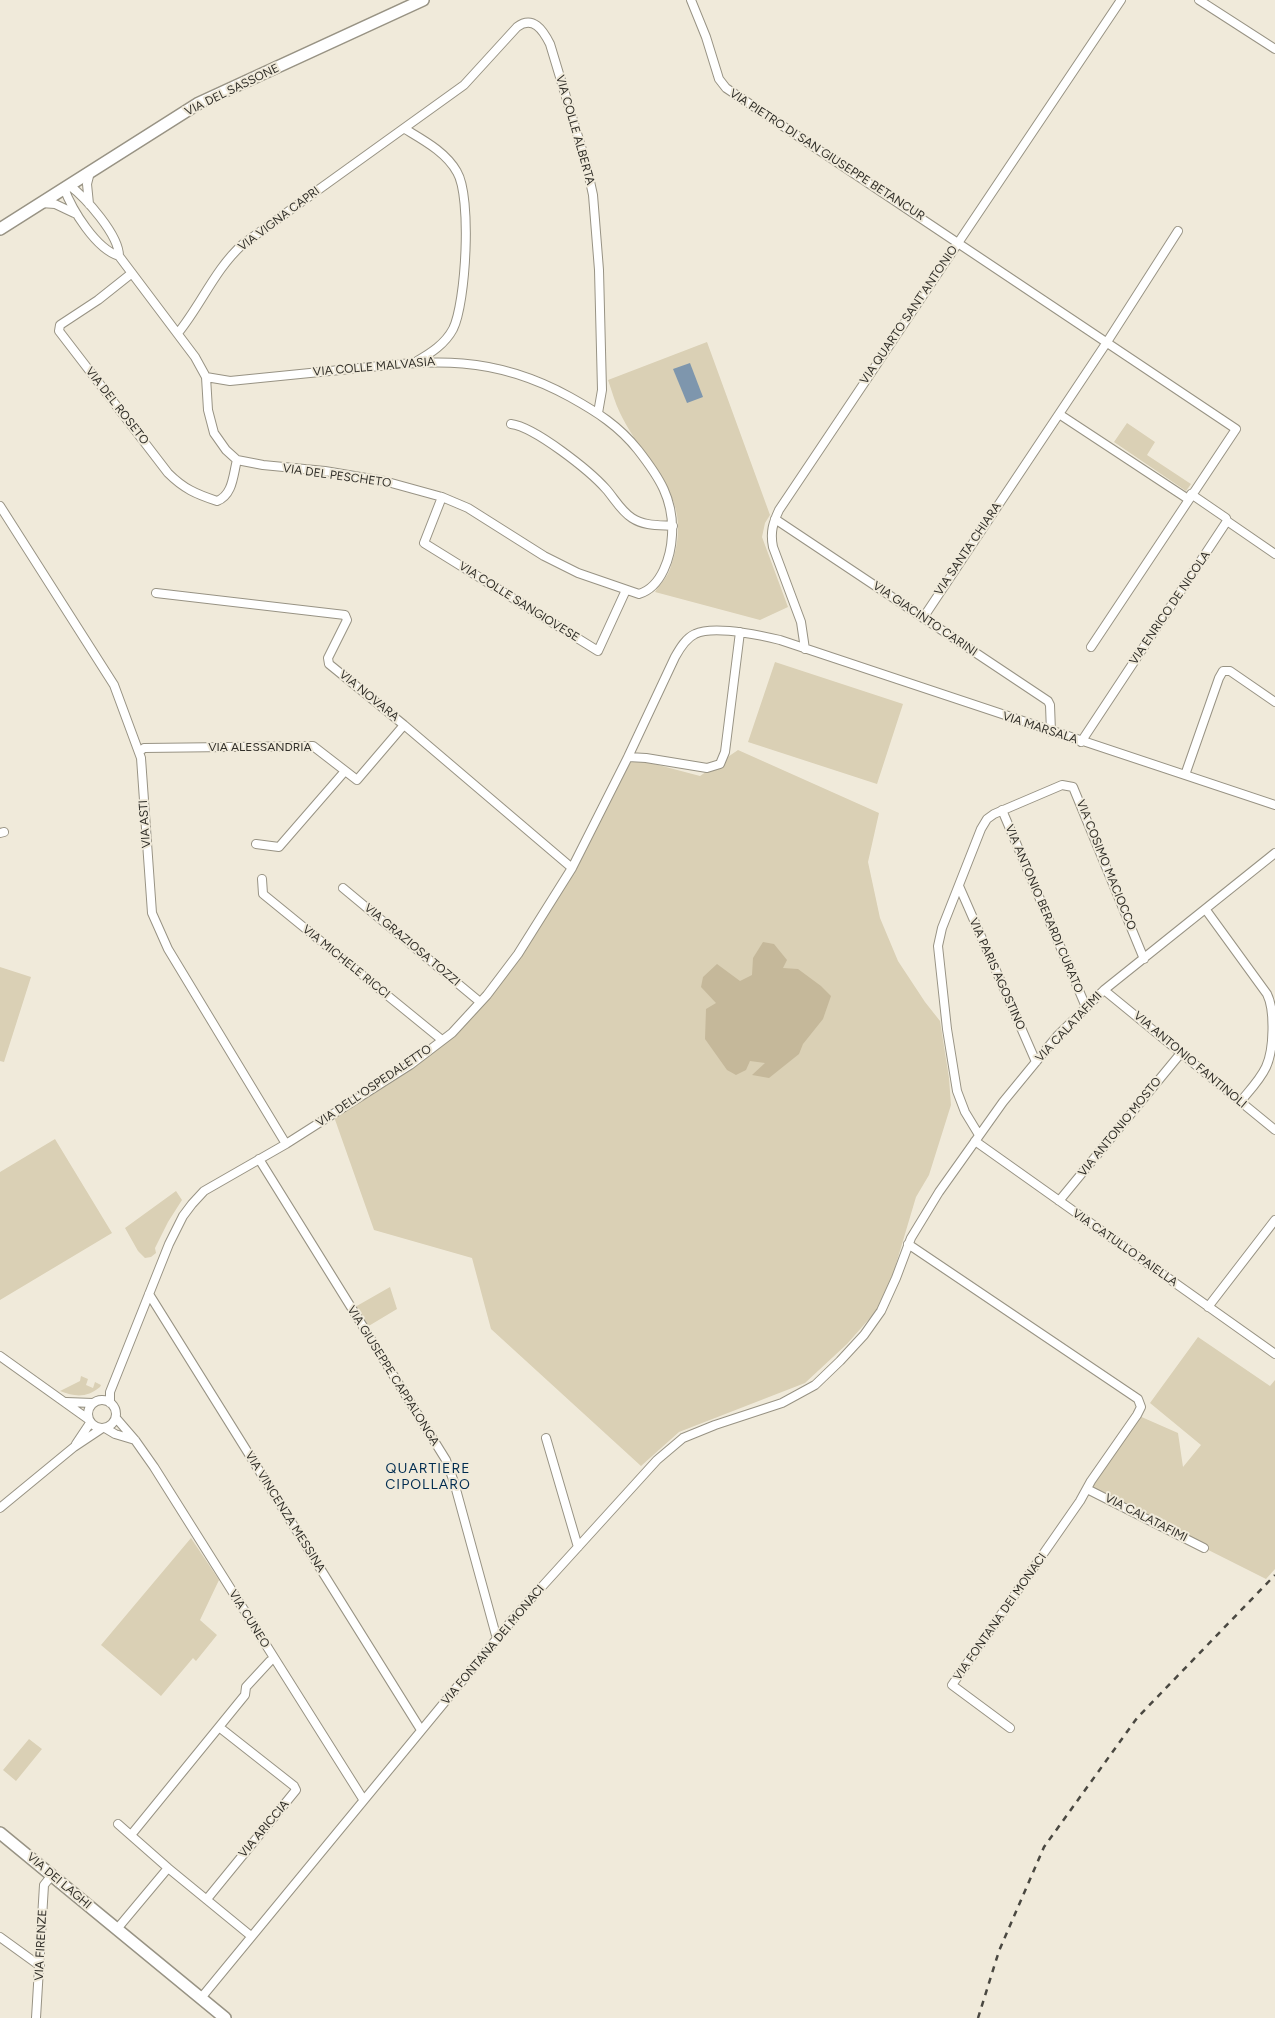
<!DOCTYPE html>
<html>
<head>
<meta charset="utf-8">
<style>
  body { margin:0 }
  canvas { display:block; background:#f0eada }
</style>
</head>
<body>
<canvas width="1275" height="2018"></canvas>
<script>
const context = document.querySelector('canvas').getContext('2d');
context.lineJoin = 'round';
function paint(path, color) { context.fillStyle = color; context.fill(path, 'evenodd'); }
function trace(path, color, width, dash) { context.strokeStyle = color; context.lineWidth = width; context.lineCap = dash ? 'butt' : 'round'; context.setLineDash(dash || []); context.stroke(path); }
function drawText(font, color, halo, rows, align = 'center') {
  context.font = font + ' Figtree,sans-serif'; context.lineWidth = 4; context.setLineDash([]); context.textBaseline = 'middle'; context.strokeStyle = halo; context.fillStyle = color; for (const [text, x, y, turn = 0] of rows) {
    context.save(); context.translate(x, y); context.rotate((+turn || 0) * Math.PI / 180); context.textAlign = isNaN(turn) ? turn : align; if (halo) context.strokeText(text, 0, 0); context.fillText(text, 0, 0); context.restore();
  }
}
const green = new Path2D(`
  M707 342 770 515 765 523 762 537 788 607 760 620 655 592C660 584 667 578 670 569 698 495 648 471 620 413 615 403 612 391 608 380Z
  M1127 423 1155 442 1147 455 1191 484 1186 491 1114 442Z
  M775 662 903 704 877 784 748 742Z
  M738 750 879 813 868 862 880 918 898 961 925 1002 940 1021 949 1078 951 1105 929 1175 916 1197 885 1301 847 1344 805 1383 679 1432 641 1466 491 1329 472 1258 374 1230 333 1114 442 1040 487 995 549 905 628 757 700 776Z
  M0 967 31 977 4 1062 0 1061Z
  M55 1139 112 1233 0 1300V1172Z
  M176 1191 182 1200 168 1222 155 1248 156 1253 151 1257 145 1258 138 1251 125 1228Z
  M390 1287 397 1309 367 1327 355 1307Z
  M1198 1337 1270 1386 1275 1380V1569L1266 1579 1087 1489 1137 1415 1178 1433 1183 1467 1201 1445 1150 1403Z
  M81 1376 88 1379 86 1385 93 1388 95 1382 101 1385 100 1387C87 1398 75 1397 60 1391L80 1381Z
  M191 1538 219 1580 200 1620 217 1635 196 1661 193 1658 161 1696 101 1645Z
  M29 1739 42 1749 16 1781 3 1770Z`);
const forest = new Path2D(`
  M763 942 774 944 787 960 783 968 798 969 821 986 831 996 823 1019 803 1044 799 1054 769 1078 752 1075 765 1063 750 1061 746 1070 736 1075 727 1070 705 1039 706 1009 716 1003 701 987 703 977 717 964 740 981 752 975 753 958Z`);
const water = new Path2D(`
  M690 363 703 397 687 403 673 369Z`);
const street = new Path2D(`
  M691 0 706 37 719 79 726 88 1236 429 1091 647
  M1199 0 1275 49
  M405 129C423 140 446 152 457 172 472 197 466 303 453 329 445 344 431 353 417 361
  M69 185C86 198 119 235 119 256L195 357 206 377 208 410 214 433 226 450 237 460 263 465 325 471 384 481 442 497 468 508 544 556 578 573 639 594C662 587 671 556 672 535 674 499 659 477 638 450 619 426 597 412 570 397 492 354 435 360 350 369 310 373 270 377 230 381L206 377
  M64 188C72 210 96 249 119 256
  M41 203 55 204 74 213
  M89 204 87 184 90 172
  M132 273 98 300 60 325 59 331 168 473C184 489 196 494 217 501 233 495 233 475 237 460
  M178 333C201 305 215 269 243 244L464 85 517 27C533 15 543 30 550 44L586 163 593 195 599 270 602 390 598 413
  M1059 414 1188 499
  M511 424C535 427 590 471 606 489 614 498 621 511 632 518 644 526 659 525 673 526
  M1191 494 1226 518 1227 521 1275 554
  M442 497 424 543 598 651 626 590
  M0 506 114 685 141 758 152 913 168 949 286 1144
  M775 519 1048 701 1050 705 1051 732
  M156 593 345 615 347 620 328 658 329 664 404 725 572 868
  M923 618 1107 342 1178 231
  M805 649 801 622 773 547C770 532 773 523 779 510L1121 0
  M1081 742 1227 521
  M139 752 144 748 313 746 357 780 404 725
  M628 757 646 758 707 768 720 764 725 752 740 632
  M1185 775 1219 678 1223 671H1230L1275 702
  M1002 810 1086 1007
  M0 833 4 832
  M256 844 279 847 345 771
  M262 879 263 894 442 1040
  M959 886 1036 1062
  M343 888 480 1002
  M1206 910 1267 994C1275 1010 1274 1050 1266 1067 1260 1080 1249 1091 1240 1102
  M1104 990 1275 1130
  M979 1135 965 1112 957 1091 947 1029 938 946 942 928 981 829 987 819 994 814 1062 785 1073 787 1144 959
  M975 1141 1275 1354
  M259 1159 446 1460 454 1482 497 1639
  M1059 1201 1181 1053
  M908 1244 1138 1399 1141 1407 1137 1415 1091 1481 1080 1501 952 1685 1010 1728
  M149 1294 421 1730
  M1208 1307 1275 1220
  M0 1356 88 1419
  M88 1414a14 14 0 1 1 28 0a14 14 0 1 1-28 0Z
  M66 1402 93 1403
  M110 1403V1392L169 1244 183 1216 192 1204 204 1191 286 1144 410 1065 452 1033 487 995 518 954 572 868 628 757 675 657C680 648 686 638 695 634 714 625 759 635 780 640L1275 805
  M116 1418 135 1440 154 1467 363 1799
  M105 1428 115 1434 135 1440
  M546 1438 578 1547
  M76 1444 90 1423
  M1087 1489 1204 1548
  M0 1508 74 1447 101 1429
  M131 1835 245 1695 246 1687 270 1661
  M168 1868 251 1936
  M207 1899 296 1790 294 1786 219 1727
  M117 1929 168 1868 118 1824
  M0 1937 40 1966
  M201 1998 518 1613 657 1460 683 1438 715 1425 782 1403 815 1385 840 1361 864 1335 881 1311 896 1278 911 1238 939 1192 1003 1102 1058 1035 1104 990 1275 853
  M36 2018 44 1885 52 1875`);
const secondary = new Path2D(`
  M0 229 199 103 423 0
  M0 1833 225 2018`);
const rail = new Path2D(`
  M978 2018 999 1951 1044 1847 1137 1718 1275 1575`);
const streetNames = [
  ["VIA DEL SASSONE",232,90,-26],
  ["VIA COLLE ALBERTA",575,130,74],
  ["VIA PIETRO DI SAN GIUSEPPE BETANCUR",827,155,33],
  ["VIA VIGNA CAPRI",279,219,-37],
  ["VIA QUARTO SANT'ANTONIO",909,315,-56],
  ["VIA COLLE MALVASIA",374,367,-5],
  ["VIA DEL ROSETO",117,406,52],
  ["VIA DEL PESCHETO",337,476,8],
  ["VIA SANTA CHIARA",968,549,-56],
  ["VIA COLLE SANGIOVESE",519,602,32],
  ["VIA ENRICO DE NICOLA",1170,608,-56],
  ["VIA GIACINTO CARINI",925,619,34],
  ["VIA NOVARA",369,696,39],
  ["VIA MARSALA",1040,728,18],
  ["VIA ALESSANDRIA",260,747],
  ["VIA ASTI",145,824,-94],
  ["VIA COSIMO MACIOCCO",1106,865,68],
  ["VIA ANTONIO BERARDI CURATO",1044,909,67],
  ["VIA GRAZIOSA TOZZI",412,945,40],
  ["VIA MICHELE RICCI",346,962,39],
  ["VIA PARIS AGOSTINO",997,974,66],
  ["VIA CALATAFIMI",1069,1027,-47],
  ["VIA ANTONIO FANTINOLI",1190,1060,40],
  ["VIA DELL'OSPEDALETTO",374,1086,-34],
  ["VIA ANTONIO MOSTO",1120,1127,-51],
  ["VIA CATULLO PAIELLA",1125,1248,35],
  ["VIA GIUSEPPE CAPPALONGA",393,1376,58],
  ["VIA VINCENZA MESSINA",285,1512,58],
  ["VIA CALATAFIMI",1146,1518,27],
  ["VIA FONTANA DEI MONACI",1000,1617,-55],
  ["VIA CUNEO",249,1619,58],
  ["VIA FONTANA DEI MONACI",493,1645,-50],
  ["VIA ARICCIA",264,1829,-50],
  ["VIA DEI LAGHI",59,1881,40],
  ["VIA FIRENZE",41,1945,-87]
];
const neighbourhoodNames = [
  ["QUARTIERE",428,1469],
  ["CIPOLLARO",428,1485]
];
paint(green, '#dad0b5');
paint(forest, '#c5b89a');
paint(water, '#7e96ad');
trace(street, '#989384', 10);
trace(secondary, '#989384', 14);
trace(street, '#fff', 8);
trace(secondary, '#fff', 11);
trace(rail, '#4a4841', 2.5, [6, 6]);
drawText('12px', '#312f29', '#f0eada', streetNames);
context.letterSpacing = '1px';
drawText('14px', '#002c50', '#f0eada', neighbourhoodNames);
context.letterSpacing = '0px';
</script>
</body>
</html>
